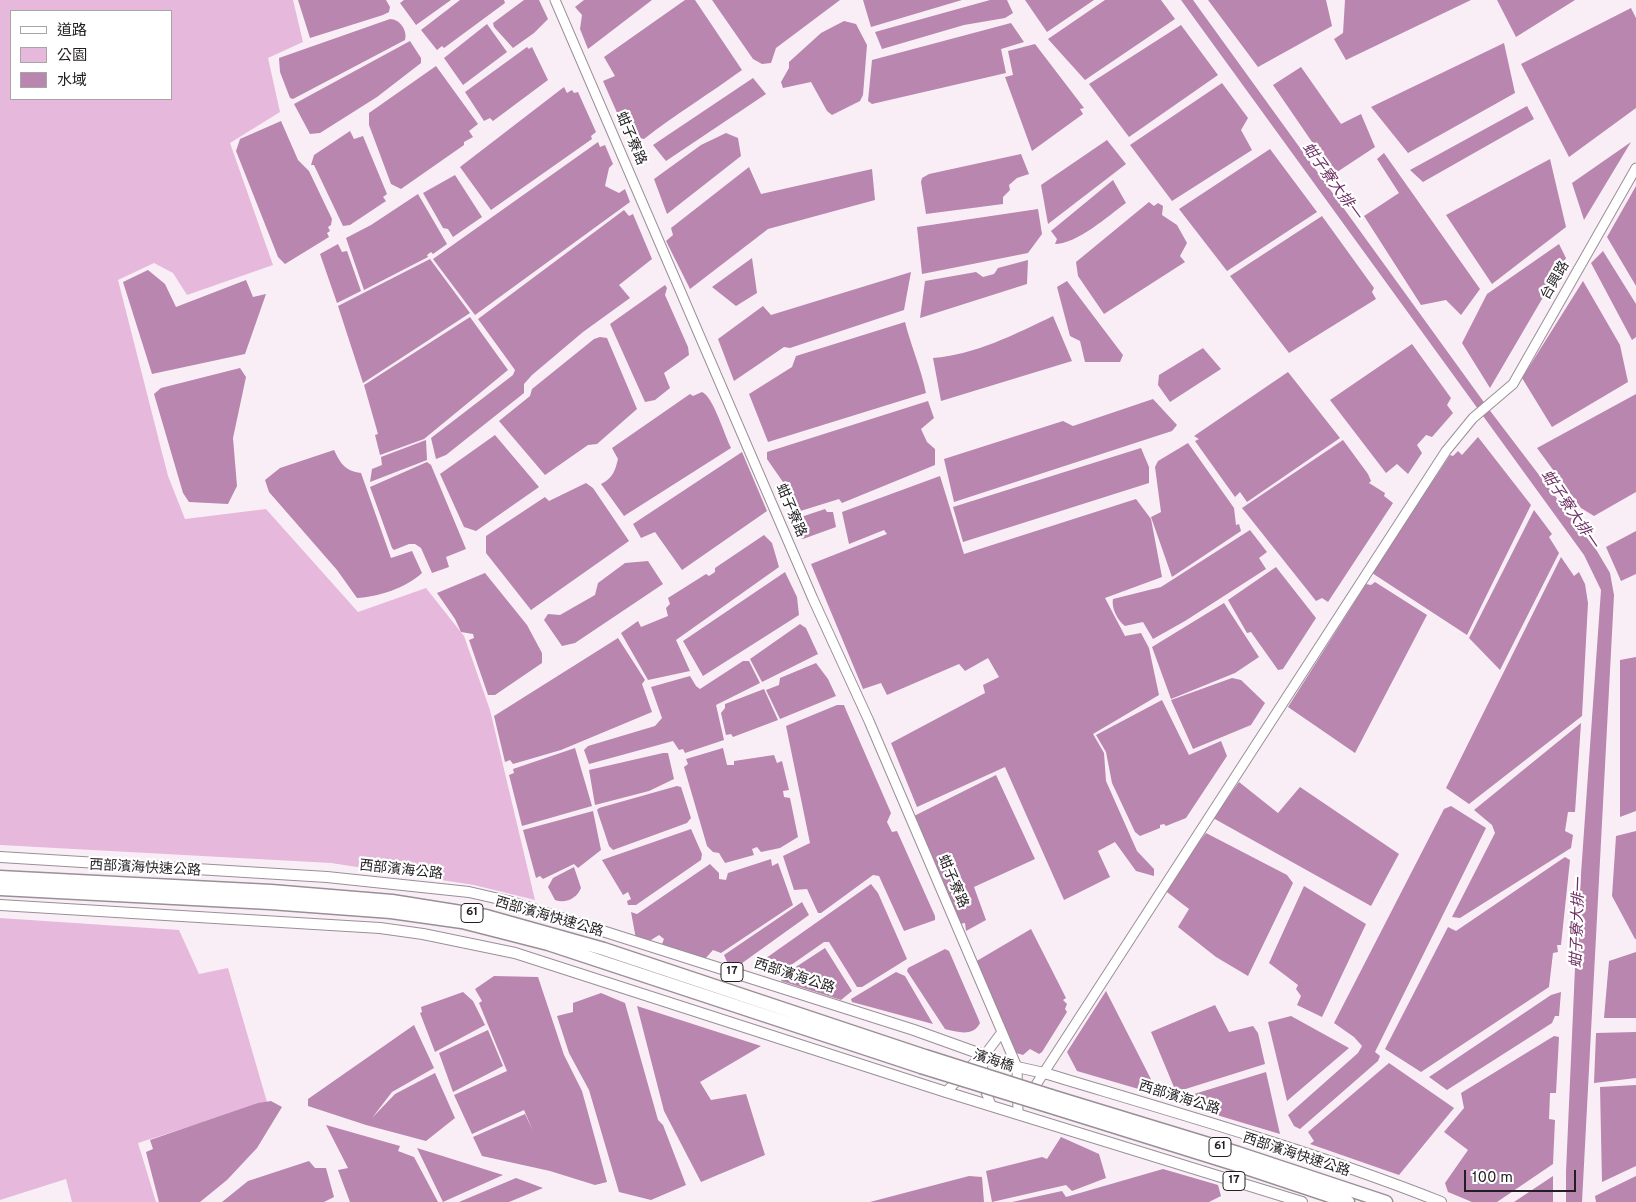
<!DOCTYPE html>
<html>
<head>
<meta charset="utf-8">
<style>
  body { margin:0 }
  #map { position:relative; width:1636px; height:1202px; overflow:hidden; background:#f9eef6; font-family:Overpass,"Noto Sans TC",sans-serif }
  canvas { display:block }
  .legend { position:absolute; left:10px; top:10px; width:162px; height:90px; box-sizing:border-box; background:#fff; border:1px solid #a7a5a6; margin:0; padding:6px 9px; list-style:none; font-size:15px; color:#221e21 }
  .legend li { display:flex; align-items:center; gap:10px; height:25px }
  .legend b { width:25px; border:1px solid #a7a5a6 }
  .scale { position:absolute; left:1464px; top:1170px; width:112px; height:22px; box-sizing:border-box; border:2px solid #221e21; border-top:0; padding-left:6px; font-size:15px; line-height:18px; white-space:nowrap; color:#221e21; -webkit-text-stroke:4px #fff; paint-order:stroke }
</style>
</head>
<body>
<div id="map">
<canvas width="1636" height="1202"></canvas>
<ul class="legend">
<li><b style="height:6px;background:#fff"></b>道路</li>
<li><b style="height:14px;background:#e6b9dc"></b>公園</li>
<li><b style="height:14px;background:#b886ae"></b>水域</li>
</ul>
<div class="scale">100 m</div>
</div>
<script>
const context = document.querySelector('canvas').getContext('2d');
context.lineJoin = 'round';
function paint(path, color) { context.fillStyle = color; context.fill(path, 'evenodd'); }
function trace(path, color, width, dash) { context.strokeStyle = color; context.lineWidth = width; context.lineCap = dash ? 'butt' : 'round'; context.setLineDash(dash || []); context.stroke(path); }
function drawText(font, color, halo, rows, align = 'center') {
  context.font = font + ' Overpass,"Noto Sans TC",sans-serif'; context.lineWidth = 4.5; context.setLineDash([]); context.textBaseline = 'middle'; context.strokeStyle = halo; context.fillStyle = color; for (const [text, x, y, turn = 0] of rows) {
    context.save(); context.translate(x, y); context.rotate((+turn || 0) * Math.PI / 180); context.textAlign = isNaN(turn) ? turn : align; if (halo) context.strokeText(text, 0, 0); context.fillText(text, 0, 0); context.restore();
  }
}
const green = new Path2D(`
  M0 0H293L303 42 268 58 280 112 230 143 273 265 187 295 173 273 154 263 118 280 168 476 185 519 266 509 358 612 426 588 464 636 490 710 535 900 474 885 331 863 0 845ZM171 11V99H11V11Z
  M0 918 179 930 199 974 228 968 267 1102 138 1143 156 1202H72L66 1179 0 1200Z`);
const water = new Path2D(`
  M298 0H386L390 7 389 12 383 15 310 38Z
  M404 0H451L416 25 400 3Z
  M460 0H504L505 3 444 48 442 46 437 50 421 30Z
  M524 0H539L548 19 534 33 513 48 494 27 493 23Z
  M584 0H652L588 49 580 29 582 15 575 7Z
  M685 0H695L742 70C709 94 676 114 644 139L640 138 618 115 603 81 615 76 604 57Z
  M712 0H840L776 48 771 63 762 64 753 59Z
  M863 0H962L871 27Z
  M990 0H1007L1013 13 1005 18 964 25 882 49 875 32Z
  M1025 0H1094L1047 32Z
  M1105 0H1161L1175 19 1085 80 1048 39Z
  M1181 0H1193L1491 412 1597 551 1610 573 1614 595 1582 1202H1566V1172L1576 945 1601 590 1584 555Z
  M1208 0H1326L1332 26 1258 67Z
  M1345 0H1471L1346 60 1334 39 1343 33Z
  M1497 0H1575L1516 37Z
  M1631 8 1636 18V108L1569 157 1521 64Z
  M390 19C400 19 408 31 405 40L293 99 290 98 280 72 279 58Z
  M844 21 856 24 867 45 863 95 860 101 832 115 827 111 811 82 783 88 781 82 789 68V62L821 33Z
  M1011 23 1024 42 1001 49 1006 73 872 104 868 101 872 60Z
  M487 24 507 52 463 85 444 58Z
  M1181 25 1218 75 1129 137 1089 84Z
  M410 41 421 58V63L377 97 320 133 310 134 294 104Z
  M1504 43 1515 93 1408 153 1371 107Z
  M1035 44 1084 108 1080 109 1083 114 1032 151 1005 77 1013 75 1008 51Z
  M527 47 529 49 532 47 548 80 493 121 490 118 484 121 465 92Z
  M436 66 478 124 469 131 473 137 464 142V145L401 189 391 184 369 125V113Z
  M1301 67 1341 124 1361 114 1375 147 1334 174 1273 85Z
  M753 78 766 94 666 161 653 145Z
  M1222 83 1248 118 1241 130 1252 150 1172 201 1130 145Z
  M564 87 567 93 572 90 574 93 578 92 596 132 591 136 592 139 491 210 460 167Z
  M1527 106 1534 119 1423 182 1410 170Z
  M281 121 298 160 309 171 332 219 331 225 328 227 330 231 327 233 329 237 285 264 278 257 236 151 240 139Z
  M350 131 354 139 363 136 387 194 383 197 386 201 350 225 343 226 314 165H311L314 155Z
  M726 133 738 138 741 156 667 214 654 179 701 145Z
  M1107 140 1126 164 1048 224 1041 185Z
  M598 142 600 147 605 145 613 164 609 168 605 186 619 193 625 189 630 202 475 315 433 259Z
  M1631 142 1584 220 1572 183Z
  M1270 149 1317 212 1227 271 1179 209Z
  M1384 153 1480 289 1461 315 1446 300 1421 305 1364 216 1399 193 1377 159Z
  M1021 154 1029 174 1017 178 1009 185 1010 190 1003 197V204L926 214 921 182 922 178 929 174Z
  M1550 159 1566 227 1492 284 1446 215Z
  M749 167 761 194 872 169 875 200 768 229 690 289 666 241 673 235 671 228Z
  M455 175 482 217 453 237 448 229 443 228 423 193Z
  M1113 180 1126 203C1108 216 1077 244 1055 244L1057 239 1051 231Z
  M1636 186V286L1607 237Z
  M418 194 447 244 433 254 431 252 427 255 428 257 364 290 346 238 371 225Z
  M1149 202 1154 206 1158 203 1163 206 1162 215 1177 225 1187 243 1180 256 1185 262 1104 314 1078 276 1076 262Z
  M1038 209 1042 234 1028 253 922 274 917 227Z
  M624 210 629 216 633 214 652 259 619 285 630 298 583 332 532 375 524 384V393L446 455 436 459 431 438 513 375 515 370 478 319Z
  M1322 216 1374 288 1372 292 1376 299 1289 353 1230 276Z
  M338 244 342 252 347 251 361 291 337 303 320 254Z
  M1559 244 1566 258 1490 388 1462 343 1487 294Z
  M1603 251 1636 304V337L1632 340 1591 263Z
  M752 258 757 293 736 306 712 287Z
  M430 259 470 313 363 383 338 306Z
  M1028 260 1027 284 920 318 925 281 976 272 983 277 994 274 998 268Z
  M148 270 165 284 176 307 246 280 253 297 266 294 245 354 152 374 123 282Z
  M911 272 904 310 790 348 784 347 734 381 718 339 763 306 771 315Z
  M1067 281 1123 355 1120 362H1085L1080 341 1070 336 1057 287Z
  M1583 281 1620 345 1628 382 1552 427 1522 378Z
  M665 285 667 288 665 295 688 347 689 355 664 373 670 388 655 400 645 402 610 324Z
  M1053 316 1072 361 941 401 933 358C974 355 1016 334 1053 316Z
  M470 317 508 370 424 439 380 455 375 435 378 434 364 385Z
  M905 322C911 346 921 368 926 393L768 442 749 394 792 367 796 356Z
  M600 337 607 338 637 409 597 444 588 445 545 475 499 421 530 396 532 389 594 339Z
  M1412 344 1451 398 1447 405 1453 413 1432 437 1426 435 1417 445 1422 453 1408 474 1397 464 1386 473 1330 400Z
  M1203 348 1221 369 1170 402 1158 385 1159 375Z
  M240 368 246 377 233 438 237 486 228 504 189 502 183 493 154 394 161 388Z
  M1288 372 1340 438 1247 502 1240 492 1235 497 1195 441 1199 439 1194 436Z
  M702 392C713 396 724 434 731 448L624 516 601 484C613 478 615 471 618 459L612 448 690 394 693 396Z
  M1636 394V492L1594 516 1581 508 1537 448Z
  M1153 399 1177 425 1172 431 954 502 944 459 1063 421 1073 426Z
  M928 401 934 418 921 429 927 442 935 449V465L842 503 839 499 794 513 790 504 793 500 789 486 785 485 767 459V452Z
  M495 435 539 487 476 531 464 527 440 474Z
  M1478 437 1531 505 1467 635 1372 573 1450 455 1453 456 1458 451 1462 455Z
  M426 440 427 460 370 482 372 469 382 465 381 457Z
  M1343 440 1368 474 1371 481 1369 483 1385 493 1384 496 1393 503 1328 602 1322 598 1316 601 1242 508Z
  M1188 443 1234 508 1236 525 1239 524 1241 531 1172 577 1151 517 1161 512 1155 467 1158 461Z
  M1141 448 1149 467V483L963 542 953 507Z
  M334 450C341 464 345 471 361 473L391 558 412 551 422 573C406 588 378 597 357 598L337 570 269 492 265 480 280 468Z
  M742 452 767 511 682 570 655 532 641 538 633 524Z
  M427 462 431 465 466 549 446 557 449 567 432 573 421 548 415 544H409L394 550 392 548 370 487Z
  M940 476 964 554 1136 499 1151 519 1162 577 1105 598 1125 636 1141 633 1149 648 1159 695 1093 734 1104 753 1106 781 1137 851 1154 869V876L1136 871 1115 842 1098 851 1110 877 1064 900 1005 767 917 807 891 743 985 693 983 685 999 677 988 658 965 671 959 664 887 695 881 683 863 689 811 564 887 534 884 530 849 544 842 512Z
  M586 483 593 488 629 541 531 610 486 553V536L545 497 549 501Z
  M825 509 827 512H833L836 527 803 539 799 537 792 520Z
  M1534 510 1552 534 1549 537 1559 553 1500 670 1469 638Z
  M1250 530 1267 552 1259 558 1266 569 1185 621 1153 639 1143 622 1125 626C1118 621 1111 608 1113 599L1161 587Z
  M1636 531V574L1621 581 1606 547Z
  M764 535 772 543 779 567 676 640 690 671 648 680 621 633 638 621 641 627 668 616 666 608 670 604 668 598 706 574 709 576 715 572V568Z
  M1561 557 1574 576 1579 572 1585 584 1588 603 1582 716 1469 804 1446 788Z
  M648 561 663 584 575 643 562 646 544 620 548 614 560 615 595 595 598 583 625 563Z
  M1276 567 1316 618 1283 669 1278 670 1251 632 1247 633 1228 600Z
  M785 572 797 597 799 615 703 676 683 641Z
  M485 573 527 625 542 653V663L495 695H488L469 640 474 638 473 634 461 632 455 619 437 593Z
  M1375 582 1427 615 1355 753 1288 707 1366 584 1371 585Z
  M1224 603 1259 657 1235 673 1171 699 1152 647Z
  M800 624 806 628 818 654 762 682 750 659Z
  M618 638 645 680 642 684 652 712 561 750 513 764 510 760 505 762 494 716Z
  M1636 657V811L1620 817V660Z
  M743 661H749L760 683 716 705 724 740 685 753 683 749 679 750 673 741 589 764 584 750 588 746 655 726 662 718 651 687 690 676 696 686 700 689Z
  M816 663 828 679 836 696 780 719 766 690 779 685 780 678Z
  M1232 678 1241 680 1265 703 1251 725 1193 749 1171 700Z
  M764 689 778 720 733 737 731 734 726 735 721 713 725 708V704Z
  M1162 700 1189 755 1221 741 1227 756 1186 818 1166 826 1164 824 1160 825V828L1140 836 1135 832 1112 783 1106 752 1096 735Z
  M837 705H844L846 710 891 813 887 822 892 832 897 831 935 916V920L904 931 879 876 873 875 821 913H818L807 889 794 890 783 856 810 843 786 726Z
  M1581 723 1575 812H1568L1565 831 1573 835 1571 848 1460 918 1452 917 1495 833 1492 825 1474 810Z
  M575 748 592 806 522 826 509 775 514 773 513 769Z
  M723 748 727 765H734V761L774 755 777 763 782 761 789 790 783 791 784 797 790 798 798 837 780 848 761 852 757 847 752 849 754 855 725 863 719 853 713 852 707 846 684 767 688 764 686 759Z
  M663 753H668L674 779 649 791 595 805 589 770Z
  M996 775 1035 859 974 887 986 920 966 931 965 923 959 924 914 816Z
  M1239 782 1278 813 1300 787 1399 854 1371 906 1213 818Z
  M677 786 681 787 691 818 687 823 613 850 609 846 597 810 599 808Z
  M1451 806 1486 828 1375 1052 1380 1056 1378 1061 1300 1129 1294 1126 1288 1115 1358 1053 1362 1046 1354 1037 1334 1023 1444 809Z
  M593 811 601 850 578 868 574 864 543 879 540 876 536 878 523 830Z
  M691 829 702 854 701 860 636 905H628L627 901 631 899 628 892 623 895 602 860Z
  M1636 831V939H1635L1612 896 1616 836Z
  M1206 833 1287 875 1293 883 1248 976 1216 957 1178 927 1189 909 1163 889Z
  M1565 857 1570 860 1561 945H1557L1558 952 1553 953 1549 987 1421 1072 1385 1049 1448 927 1456 931Z
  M771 859 772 866 778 863 793 905 721 953 713 950 704 960 662 944 664 939 659 935 651 940 636 939 631 912 637 914 710 864 719 873V879L726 880 728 873Z
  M574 867 581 888C577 898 566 904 555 900L548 887 553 878Z
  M871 884 878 893 907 959 862 987H857L829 942H824L784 970 773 968 766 974 752 968Z
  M1304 886 1366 924 1322 1017 1297 1005 1301 996 1296 989 1298 985 1269 963Z
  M802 902 809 915 738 966 728 964 724 955Z
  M1031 929 1066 998 1063 1000 1067 1004 1065 1009 1067 1012 1042 1052 1039 1054 1030 1049 1023 1055 1016 1053 975 962Z
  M825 948 852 991 841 1000 781 981 785 974Z
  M945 949 949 951 978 1018 980 1023C973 1037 958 1032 945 1029L907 971 908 968Z
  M1636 952V1018H1604L1609 961Z
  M896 972 905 976 933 1024 852 1002 851 999Z
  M494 976 538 977 564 1055 582 1091 607 1182 595 1185 550 1171 482 1156 473 1137 525 1114 533 1131 524 1110 472 1134 454 1095 507 1071 479 1003 482 1001 475 989Z
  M1106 991 1159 1095 1077 1071 1067 1052Z
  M463 992 473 1001 485 1025 435 1052 420 1013 422 1012 421 1007Z
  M1561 992 1559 1016H1555L1552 1023 1447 1090 1429 1077 1551 995Z
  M601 993 625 1003 658 1120 663 1125 686 1185 651 1200 619 1192 589 1090 569 1053 557 1016 573 1012V1003Z
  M1215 1005 1229 1032 1253 1026 1258 1033 1265 1064 1176 1092 1151 1032Z
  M637 1006 761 1046 700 1082 711 1100 746 1094 765 1155 701 1182 664 1111Z
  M1291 1016 1349 1048 1287 1101 1268 1022Z
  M414 1025 434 1068 392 1092 372 1118 395 1094 435 1073 455 1118 426 1141 366 1125 308 1106V1099Z
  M488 1030 503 1066 453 1092 439 1053Z
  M1636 1032V1078L1594 1083 1596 1033Z
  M1554 1036 1559 1037 1556 1093H1550L1549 1119 1555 1120 1553 1164 1497 1202H1472L1448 1192 1445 1183 1468 1150 1444 1132 1464 1108 1461 1093Z
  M1389 1063 1454 1108 1399 1175 1310 1144 1314 1141 1308 1132Z
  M1266 1072 1280 1134 1180 1104 1181 1098Z
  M1636 1085V1166L1602 1182 1600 1087Z
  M271 1101 282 1107 257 1148 227 1180 200 1202H159L146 1152 153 1149 150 1140 258 1103Z
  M326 1125 400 1146 398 1151 414 1157 438 1202H350L338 1170 348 1168Z
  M1061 1137 1099 1154 1106 1178 1072 1191 1066 1185 992 1202 986 1171 1042 1157 1047 1159Z
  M417 1148 503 1175 443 1202Z
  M309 1161 315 1168H326L334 1197 324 1202H222L248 1181Z
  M1163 1169 1218 1185 1221 1196 1209 1202H1012L1062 1191 1066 1197Z
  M969 1176 982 1177 984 1202H870Z
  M1553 1176V1202H1514Z
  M1636 1176V1202H1596L1595 1196Z
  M516 1178 543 1188 509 1202H459Z`);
const minor = new Path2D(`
  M555 0 813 599 869 721 1017 1067 1018 1113
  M984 1056 981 1079 991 1105
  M946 1092 975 1062 984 1056 1002 1032
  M1030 1094 1446 451 1473 418 1513 384 1636 168`);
const major = new Path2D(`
  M0 857 327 877 469 892 508 901 914 1030 1017 1067 1044 1073C1177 1113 1312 1151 1441 1202
  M0 905 380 928 423 934 515 953 946 1092 1302 1202`);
const highway = new Path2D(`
  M0 877 271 891 392 901 486 916 604 949 925 1056
  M0 889 270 903 391 912 462 922 548 944 921 1067
  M1051 1096 1238 1153 1386 1202
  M1048 1106 1234 1164 1348 1202`);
const highwayBridge = new Path2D(`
  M925 1056 1051 1096
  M921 1067 1048 1106`);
const shields = [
  [472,913,22],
  [732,972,22],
  [1220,1147,22],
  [1234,1181,22]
];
const shieldNames = [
  ["61",472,913],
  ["17",732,972],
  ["61",1220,1147],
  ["17",1234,1181]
];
const streetNames = [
  ["蚶子寮路",630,139,67],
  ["台興路",1556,281,-60],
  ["蚶子寮路",790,511,67],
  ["西部濱海快速公路",145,869,3],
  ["西部濱海公路",401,871,6],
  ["蚶子寮路",952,882,67],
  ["西部濱海快速公路",549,918,16],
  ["西部濱海公路",794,977,18],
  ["濱海橋",993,1062,18],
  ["西部濱海公路",1179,1099,17],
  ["西部濱海快速公路",1296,1156,18]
];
const waterNames = [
  ["蚶子寮大排一",1331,182,54],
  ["蚶子寮大排一",1569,510,56],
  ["蚶子寮大排一",1579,923,-88]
];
paint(green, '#e6b9dc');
paint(water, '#b886ae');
trace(minor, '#998f97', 11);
trace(major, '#998f97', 12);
trace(highway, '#998f97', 15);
trace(minor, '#fff', 9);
trace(major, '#fff', 10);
trace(highway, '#fff', 12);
trace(highwayBridge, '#998f97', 15, []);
trace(highwayBridge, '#fff', 12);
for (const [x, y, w] of shields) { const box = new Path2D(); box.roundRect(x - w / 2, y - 9.5, w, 19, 4); context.fillStyle = '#fff'; context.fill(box); trace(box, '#221e21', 1); }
drawText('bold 12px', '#221e21', null, shieldNames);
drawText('14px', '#221e21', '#fff', streetNames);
drawText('italic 15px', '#6e3064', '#fff', waterNames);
</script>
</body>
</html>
